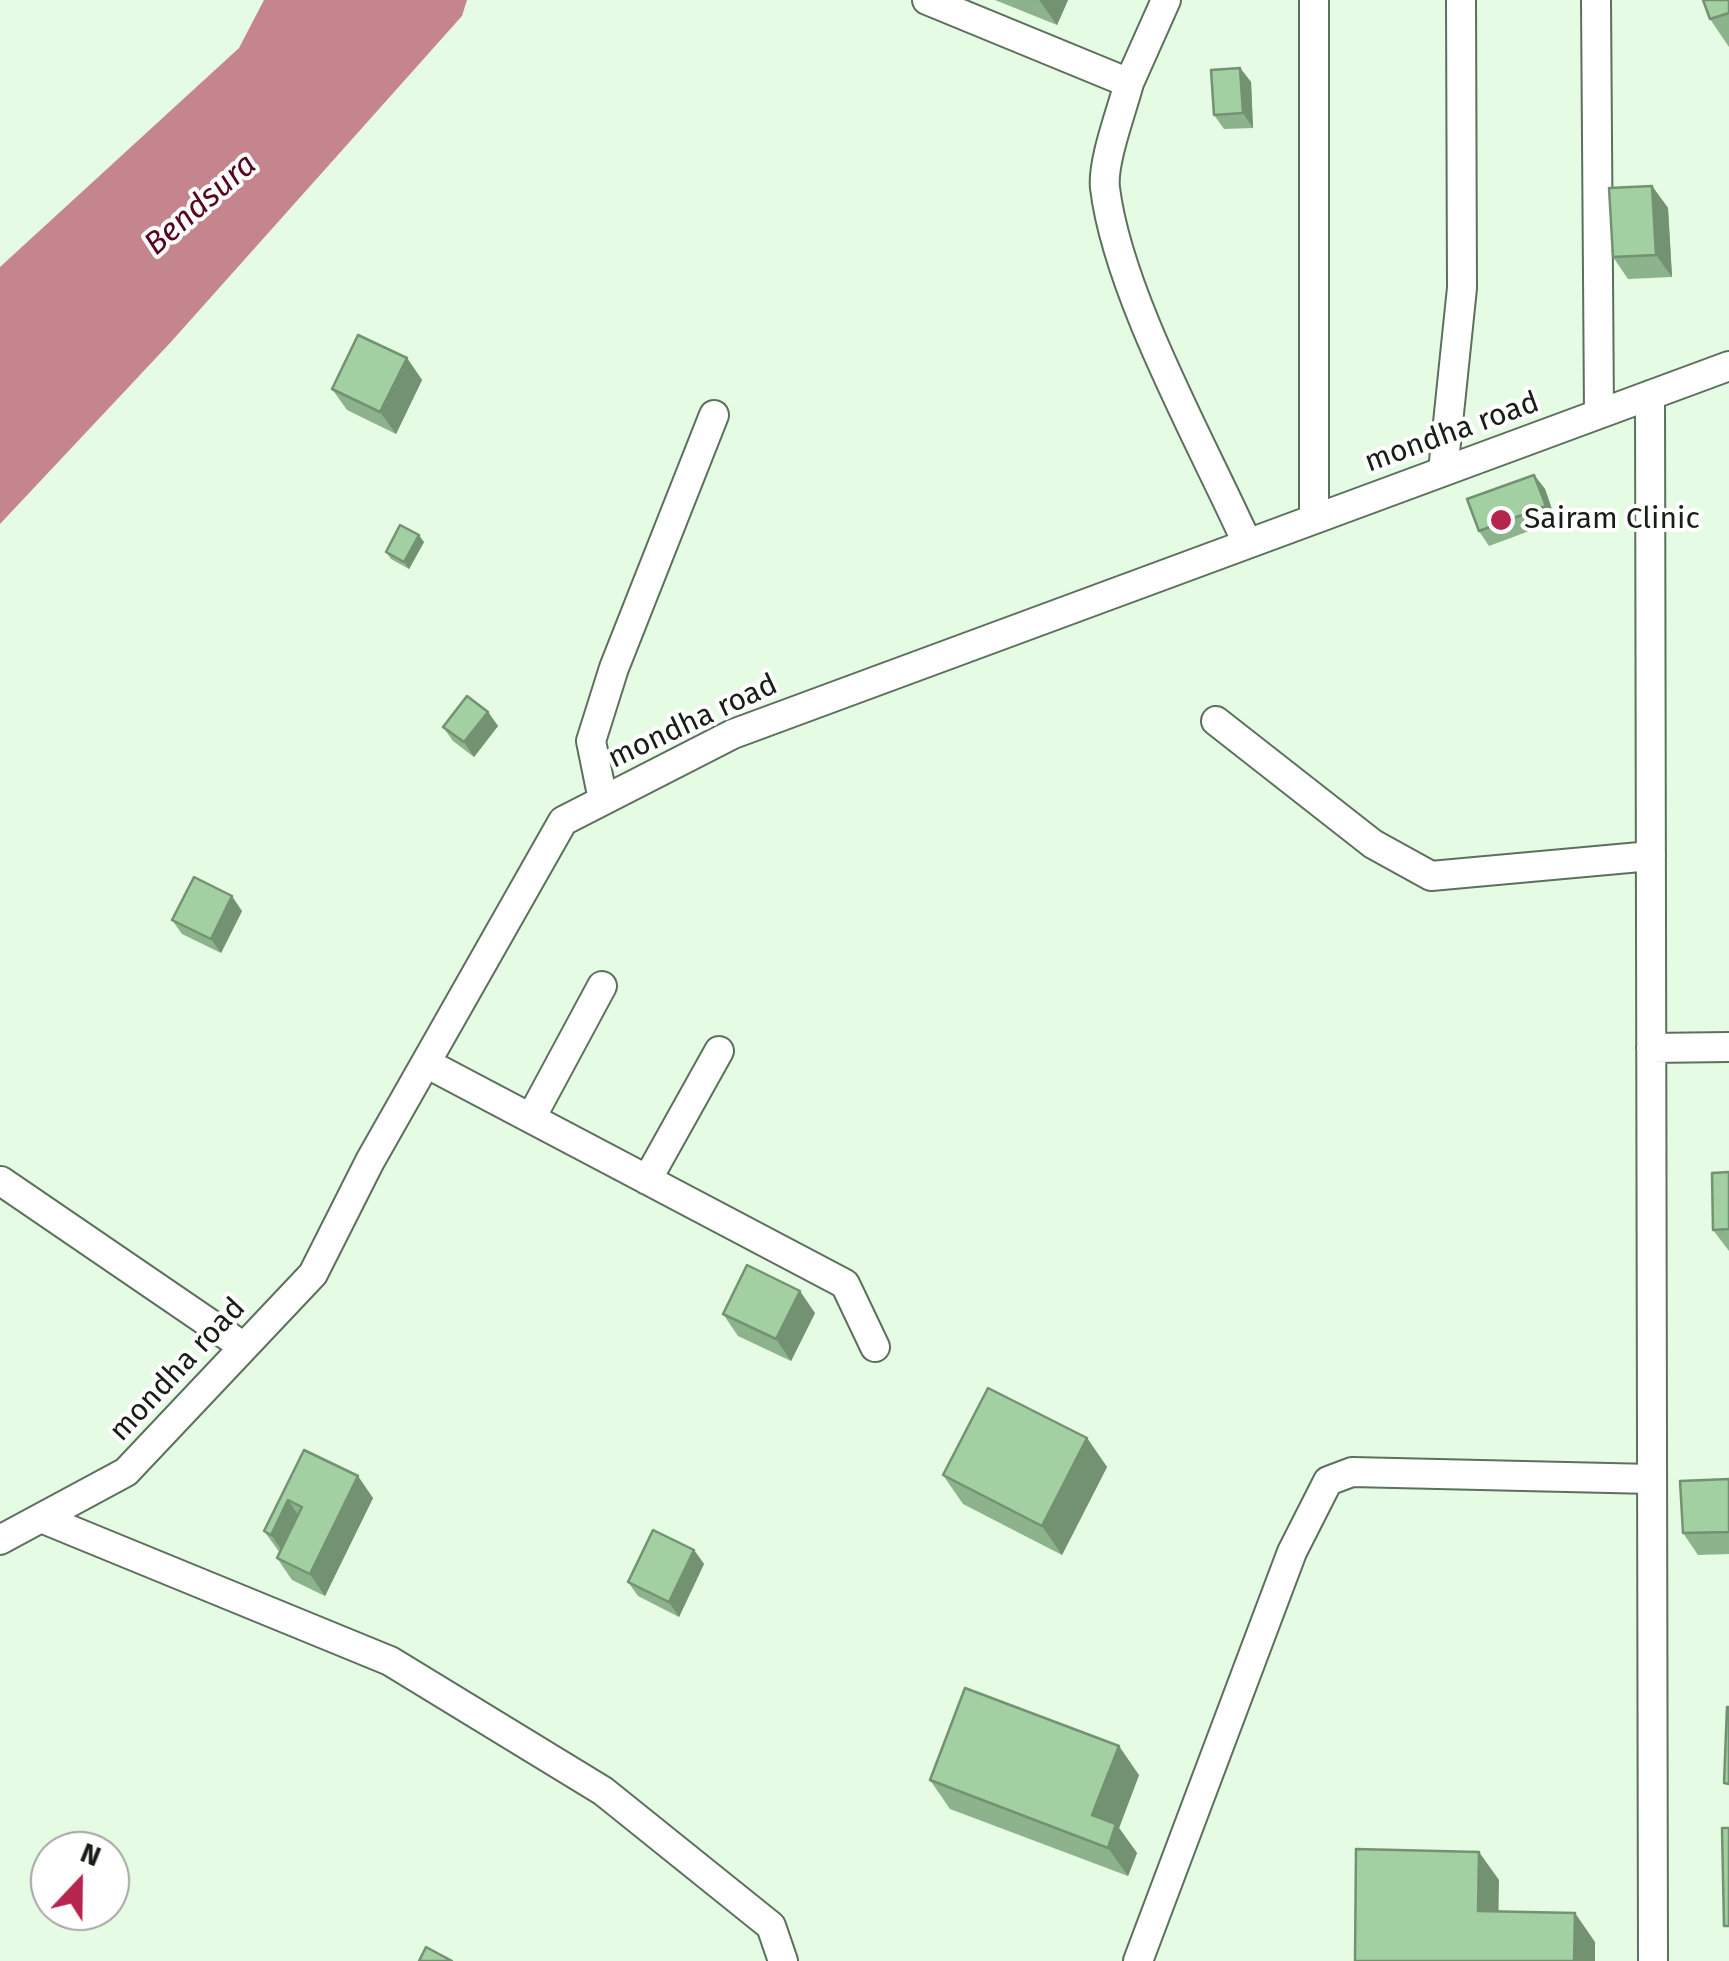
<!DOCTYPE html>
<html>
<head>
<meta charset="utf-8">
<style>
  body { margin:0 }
  #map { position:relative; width:1729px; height:1961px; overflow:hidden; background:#e5fbe4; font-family:"Fira Sans",sans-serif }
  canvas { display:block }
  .north { position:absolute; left:30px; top:1831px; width:100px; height:100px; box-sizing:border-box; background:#fff; border:2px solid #a2a5a2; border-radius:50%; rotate:22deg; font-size:28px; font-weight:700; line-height:40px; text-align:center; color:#161e16 }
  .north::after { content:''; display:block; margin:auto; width:35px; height:45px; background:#b5254e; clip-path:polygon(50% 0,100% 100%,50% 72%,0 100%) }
</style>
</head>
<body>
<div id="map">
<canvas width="1729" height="1961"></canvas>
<div class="north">N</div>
</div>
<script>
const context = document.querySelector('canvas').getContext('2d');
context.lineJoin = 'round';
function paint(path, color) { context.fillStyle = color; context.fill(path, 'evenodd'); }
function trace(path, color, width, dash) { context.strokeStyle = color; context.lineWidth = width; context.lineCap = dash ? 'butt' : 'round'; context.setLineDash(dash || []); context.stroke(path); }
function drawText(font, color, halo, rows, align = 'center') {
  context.font = font + ' "Fira Sans",sans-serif'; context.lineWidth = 8; context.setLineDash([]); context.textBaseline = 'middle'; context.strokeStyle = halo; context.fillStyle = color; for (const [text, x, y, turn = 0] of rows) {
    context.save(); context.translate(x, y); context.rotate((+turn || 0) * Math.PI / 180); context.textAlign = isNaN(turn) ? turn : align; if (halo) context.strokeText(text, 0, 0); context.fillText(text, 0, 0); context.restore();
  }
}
const water = new Path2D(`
  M264 0H467L462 16 170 343 0 524V267L239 48Z`);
const minor = new Path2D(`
  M927 0 1129 83C1122 110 1102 162 1105 188 1118 294 1202 443 1247 543
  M1596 0 1599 413
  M1129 83 1166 0
  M1650 395 1653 1961
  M1443 471 1462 288 1461 0
  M1314 519V0
  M1216 721 1373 844 1431 876 1651 856
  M603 800 591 741 614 668 714 415
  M1651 1048 1729 1047
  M426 1063 845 1284 875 1347
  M531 1118 602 986
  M647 1180 719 1051
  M1 1181 244 1347
  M41 1518 390 1661 603 1791 771 1926 783 1961
  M0 1540 126 1472 313 1274 370 1161 563 821 733 734 1729 366
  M1138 1961 1292 1552 1328 1481 1352 1472 1652 1479`);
const wall = new Path2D(`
  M995 0H1068L1057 25Z
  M1729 0V47L1710 19Z
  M1240 68 1251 82 1253 128 1224 129 1214 115Z
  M1652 186 1668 208 1672 277 1628 279 1613 257Z
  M407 358 422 380 396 434 347 410 332 389Z
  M1534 475 1545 489 1556 521 1489 546 1479 531Z
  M424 542 409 569 391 559 386 552Z
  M488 712 498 726 474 757 453 741 443 727Z
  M242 911 221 953 182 934 172 920Z
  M1729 1172V1251L1713 1230Z
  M815 1313 791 1361 738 1336 723 1314Z
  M1087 1438 1107 1467 1062 1555 963 1504 943 1475Z
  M304 1450 373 1498 325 1596 292 1580 277 1558 280 1553 264 1531Z
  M1729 1479V1554L1698 1555 1683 1533Z
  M694 1550 704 1564 679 1617 638 1596 628 1582Z
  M1139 1775 1119 1828 1137 1853 1128 1876 950 1809 930 1780Z`);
const shadedWall = new Path2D(`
  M1039 0H1068L1057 25Z
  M1240 68 1251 82 1253 128 1243 113Z
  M1652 186 1668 208 1672 277 1656 255Z
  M407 358 422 380 396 434 380 412Z
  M1534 475 1545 489 1556 521 1546 506Z
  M419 535 424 542 409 569 404 562Z
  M488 712 498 726 474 757 464 742Z
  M232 896 242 911 221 953 211 939Z
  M800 1291 815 1313 791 1361 776 1339Z
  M1087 1438 1107 1467 1062 1555 1042 1526Z
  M358 1476 373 1498 325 1596 310 1574Z
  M288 1500 303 1522 286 1556 271 1535Z
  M694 1550 704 1564 679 1617 669 1602Z
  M1119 1746 1139 1775 1119 1828 1137 1853 1128 1876 1108 1848 1092 1815Z
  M1479 1852 1499 1880 1498 1940 1478 1911Z
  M1575 1913 1595 1942V1961H1574Z`);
const building = new Path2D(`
  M1703 0H1729V13L1710 19Z
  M1240 68 1243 113 1214 115 1211 70Z
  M1652 186 1656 255 1613 257 1609 188Z
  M358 335 407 358 380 412 332 389Z
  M1534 475 1546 506 1479 531 1467 499Z
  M400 525 419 535 404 562 386 552Z
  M467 696 488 712 464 742 443 727Z
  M194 877 232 896 211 939 172 920Z
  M1729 1172V1229L1713 1230 1712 1173Z
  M747 1265 800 1291 776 1339 723 1314Z
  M988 1388 1087 1438 1042 1526 943 1475Z
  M304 1450 358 1476 310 1574 277 1558 302 1507 288 1500 271 1535 264 1531Z
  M1729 1479V1532L1683 1533 1680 1481Z
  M653 1530 694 1550 669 1602 628 1582Z
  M965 1688 1119 1746 1092 1815 1116 1824 1108 1848 930 1780Z
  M1727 1707H1729V1784L1724 1783Z
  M1722 1828H1729V1926H1724Z
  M1356 1849 1479 1852 1478 1911 1575 1913 1574 1961H1355Z
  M426 1947 452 1961H419Z`);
const markers = [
  [1501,520,12,"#b5254e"]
];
const streetNames = [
  ["mondha road",1452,433,-20],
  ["mondha road",693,722,-25],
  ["mondha road",178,1370,-47]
];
const poiNames = [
  ["Sairam Clinic",1524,520]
];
const waterNames = [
  ["Bendsura",201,205,-41]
];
paint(water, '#c5858e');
trace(minor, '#5d705d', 32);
trace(minor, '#fff', 28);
paint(wall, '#8cb38b');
paint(shadedWall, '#729271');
paint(building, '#a3d0a2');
trace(building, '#729271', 2.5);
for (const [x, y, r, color] of markers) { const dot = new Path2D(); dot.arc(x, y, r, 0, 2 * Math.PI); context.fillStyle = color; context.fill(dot); trace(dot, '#fff', 4); }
drawText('30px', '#161e16', '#fff', streetNames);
drawText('30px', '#161e16', '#fff', poiNames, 'left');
drawText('italic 32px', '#56061f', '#fff', waterNames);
</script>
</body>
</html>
